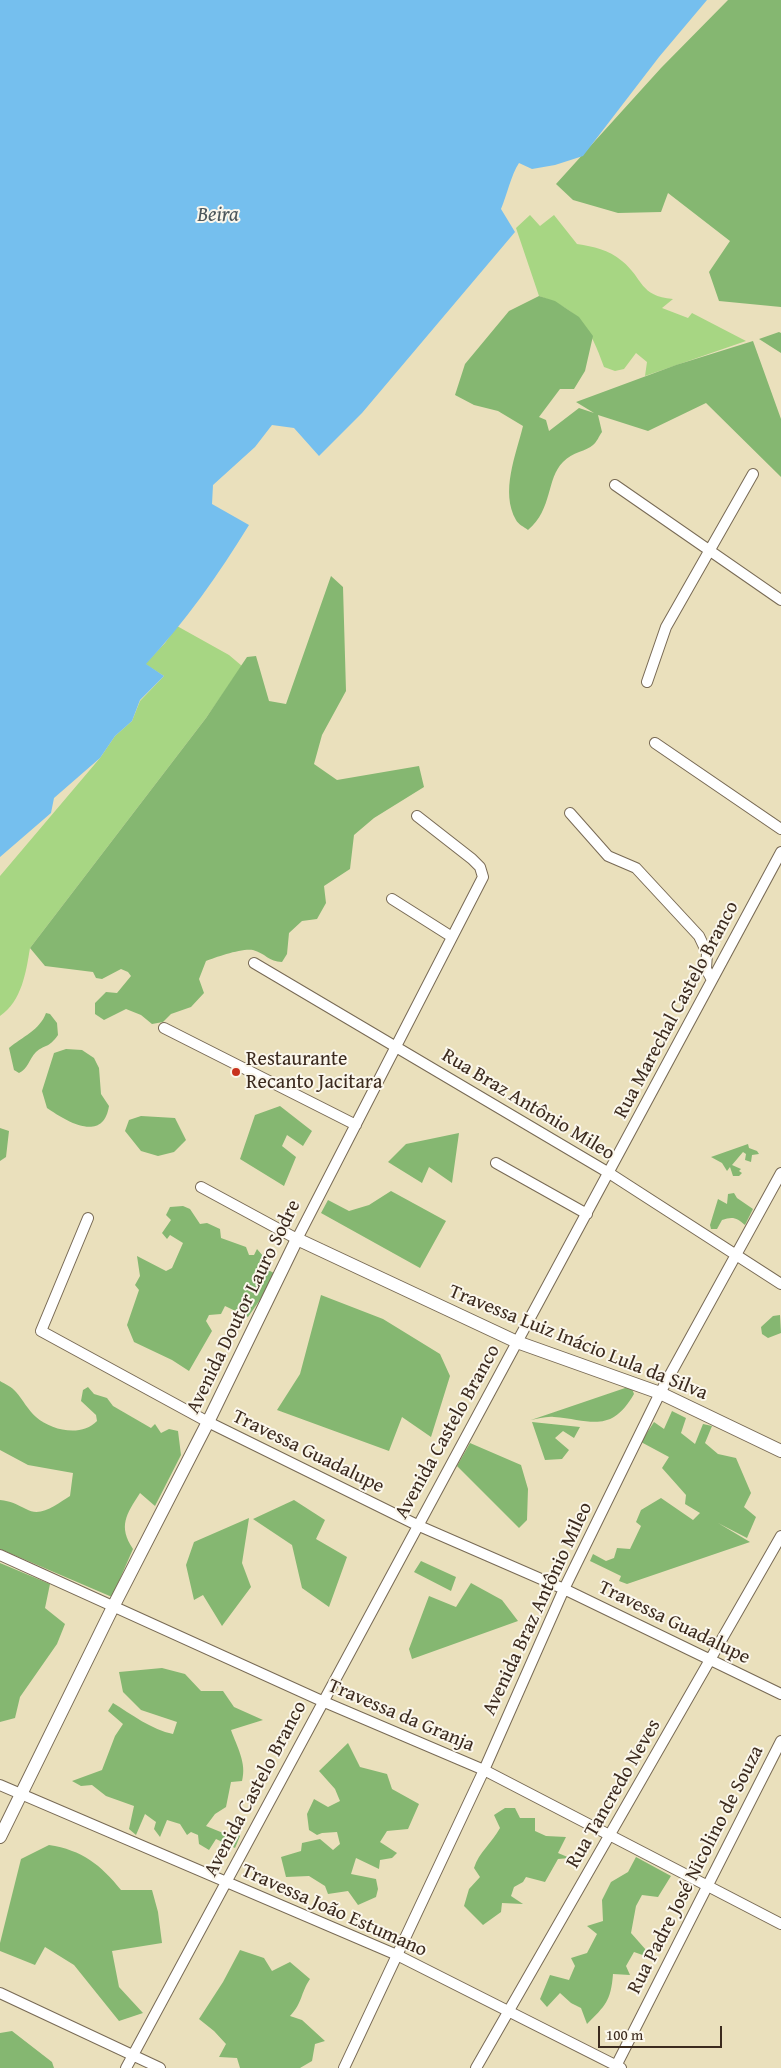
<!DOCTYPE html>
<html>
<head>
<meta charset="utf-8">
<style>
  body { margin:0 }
  #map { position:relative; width:781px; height:2068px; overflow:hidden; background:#eae0bc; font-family:"Gentium Book Plus",serif }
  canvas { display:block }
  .scale { position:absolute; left:598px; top:2026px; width:124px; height:22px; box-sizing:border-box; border:2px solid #3b2a1e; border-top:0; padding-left:6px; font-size:15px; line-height:18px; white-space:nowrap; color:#3b2a1e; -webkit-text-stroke:4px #fbf7ec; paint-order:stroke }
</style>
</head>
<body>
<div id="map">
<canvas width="781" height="2068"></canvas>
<div class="scale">100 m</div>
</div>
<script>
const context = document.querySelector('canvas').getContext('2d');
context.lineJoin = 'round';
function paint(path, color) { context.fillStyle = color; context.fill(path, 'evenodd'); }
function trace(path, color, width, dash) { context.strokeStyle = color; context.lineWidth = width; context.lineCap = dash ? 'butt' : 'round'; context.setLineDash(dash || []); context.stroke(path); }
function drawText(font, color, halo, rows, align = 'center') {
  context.font = font + ' "Gentium Book Plus",serif'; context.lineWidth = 4; context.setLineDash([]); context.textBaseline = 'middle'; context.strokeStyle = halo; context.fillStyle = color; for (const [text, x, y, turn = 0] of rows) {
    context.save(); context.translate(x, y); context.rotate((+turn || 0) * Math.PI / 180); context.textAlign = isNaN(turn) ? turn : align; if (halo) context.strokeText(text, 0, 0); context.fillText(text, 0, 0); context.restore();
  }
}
const green = new Path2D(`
  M530 215 540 226 554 215 577 244C594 247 608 249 622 261 644 279 639 296 673 299L662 308 688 318 692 313 746 341 645 376 647 362 636 353 624 369 615 371 604 367C590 328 580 310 539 296L516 228Z
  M177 626 229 655 242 666 206 718 30 948C26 972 22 1001 0 1016V876L100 758 115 736 132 721 140 701 164 676 145 664 165 643Z`);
const forest = new Path2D(`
  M728 0H781V307L719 301 709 272 730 241 668 193 661 212 618 213 573 200 556 184 661 68Z
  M539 296 555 301 579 317 593 336 585 371 574 389H560L539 417 546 420 549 431 579 408 594 413 576 402 676 365 753 341 781 419V477L706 403 648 431 598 415 602 432C599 436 597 442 593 445 587 451 572 452 563 462 546 479 553 509 528 530 524 527 518 524 516 520 500 492 516 455 523 426L498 411 474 405 455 395 465 364 509 311Z
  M779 332 781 333V353L759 339Z
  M331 576 343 587 346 691 322 735 314 764 337 780 419 766 424 787 374 818 354 835 350 869 324 886 326 903 317 919 302 921 289 933 287 954 282 962C269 962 265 953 253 950 242 948 216 957 206 961L199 979 204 993 191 1007 171 1014 163 1022 152 1024 141 1015 126 1009 104 1020 95 1014V1003L106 992 117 993 131 976 128 972 121 969 102 979 96 978 93 972 45 966 30 948 206 718 247 657 256 656 269 701 286 704Z
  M46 1013 50 1014 57 1023 58 1035C48 1049 45 1044 36 1052 29 1059 28 1069 19 1073L14 1070 9 1048C22 1037 40 1030 46 1013Z
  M66 1049 82 1050 94 1058 99 1068 101 1094 109 1106C103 1144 66 1121 47 1108L42 1091 54 1053Z
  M280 1106 312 1131 303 1146 287 1135 282 1146 296 1157 284 1186 240 1159 255 1115Z
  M141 1116 175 1118 186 1140 174 1152 158 1156 141 1151 125 1131 129 1120Z
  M0 1128 9 1131 6 1157 0 1161Z
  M459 1133 452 1183 429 1167 422 1183 388 1162 406 1144Z
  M748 1144 749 1148 757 1151 759 1154 752 1155 751 1162 745 1160 746 1154 743 1152 732 1165 741 1169 739 1171 742 1173 739 1176H733L730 1167 727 1171 722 1163 711 1157Z
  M391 1191 446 1221 420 1268 321 1213 328 1200 349 1211 369 1205Z
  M734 1193 737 1198 753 1209 745 1225C737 1218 733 1216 722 1220L717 1229H711L710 1225 718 1199 727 1204 728 1194Z
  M183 1206 190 1209 200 1224 207 1223 220 1229 221 1238 246 1247 249 1255H254L257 1249 263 1256 264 1268 274 1273 264 1294 248 1317 225 1306 221 1314 209 1315 206 1321 212 1331 189 1371 172 1360 134 1342 127 1325 139 1290 135 1285 140 1276 137 1256 166 1271 172 1268 183 1243 170 1235 167 1239 162 1233 171 1220 166 1215 170 1207Z
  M321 1295 383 1319 440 1354 450 1376 431 1437 402 1417 389 1451 277 1410 300 1374Z
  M780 1315 781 1333 768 1338 762 1334 761 1327 773 1316Z
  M0 1381C5 1384 12 1387 16 1392 23 1400 28 1410 36 1417 52 1431 82 1437 97 1421L96 1415 81 1401 83 1390 88 1387 94 1394 107 1398 113 1406 151 1428 155 1424 161 1433 169 1429 178 1431 181 1455 155 1506 140 1493C126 1515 118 1526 133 1549L112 1597 0 1549V1500C11 1501 16 1504 26 1509 41 1518 57 1504 70 1496L73 1473 28 1465 0 1450Z
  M631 1386 634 1394C611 1434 591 1420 554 1417 546 1416 538 1419 531 1420Z
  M672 1411 686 1418 681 1433 695 1444 703 1424 712 1426 705 1443 718 1454 736 1458 751 1493 744 1507 756 1517 747 1538 718 1523 750 1542 627 1584 619 1581 621 1576 590 1561 593 1554 606 1561 614 1558 617 1548 630 1549 641 1526 636 1522 641 1510 661 1498 693 1520 700 1513 685 1504 686 1495 662 1468 669 1457 641 1442 654 1422 664 1429Z
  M532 1422 580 1427 574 1438 563 1431 555 1438 569 1450 562 1459 545 1460Z
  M470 1443 521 1465 528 1489 527 1520 519 1528 457 1466Z
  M294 1500 325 1520 316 1539 347 1557 329 1607 302 1588 292 1545 253 1519Z
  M249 1518 242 1563 251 1587 222 1626 203 1595 194 1600 186 1565 194 1542Z
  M421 1561 456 1577 451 1591 414 1572Z
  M0 1563 50 1584 45 1608 65 1624 57 1644 20 1697 15 1718 0 1722Z
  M471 1583 502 1600 518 1621 412 1659 409 1649 429 1596 456 1607Z
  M162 1668 185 1674 201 1691H223L234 1707 263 1720 231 1730C237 1747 247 1763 242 1781L231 1782 226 1807 215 1814 206 1826 228 1835 232 1830 240 1836 235 1848 216 1839 209 1850 199 1844 198 1835 191 1832 187 1835 180 1824 167 1820 160 1837 154 1829 156 1822 145 1814 136 1835 129 1829 134 1806 106 1796 92 1785 81 1786 72 1781 102 1770 115 1736 123 1724 108 1711 113 1703C131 1714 152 1730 173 1734L177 1722 141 1710 123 1692 119 1672Z
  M348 1743 360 1767 387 1774 392 1789 419 1804 408 1829 387 1831 380 1842 397 1853 392 1858 380 1860 379 1869 356 1858 351 1874 376 1879 378 1889 376 1897 358 1905 348 1891 328 1894 325 1886 309 1876 286 1877 281 1857 301 1851 302 1843 320 1839 333 1850 340 1844 337 1832 322 1833 317 1835 309 1830 307 1814 314 1799 328 1807 340 1801 335 1789 319 1771Z
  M505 1808H515L520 1818H535V1831L546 1836 566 1837 558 1853 570 1858 558 1859 545 1882 526 1877 523 1882 514 1887 511 1896 523 1904 502 1903 501 1912 483 1925 464 1906 469 1889 480 1877 474 1868C479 1852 492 1843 500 1828L494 1815Z
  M49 1845C82 1850 101 1865 121 1890H152L158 1912 162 1943 112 1951 119 1987 143 2013 119 2021 74 1965 45 1947 35 1965 0 1951V1943L21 1859Z
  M636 1857 671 1876 658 1897 642 1895 636 1906 631 1933 654 1959 634 1952 626 1966 630 1975 613 1974C611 2001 605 2006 587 2024L581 2008 571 2003 560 1993 547 2007 540 1999 550 1975 569 1980 575 1966 571 1958 587 1953 597 1934 587 1926 603 1921 602 1900 611 1882 628 1872Z
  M240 1950 264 1958 272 1971 290 1962 310 1979C300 1994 303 2002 290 2016L302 2020 325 2041 315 2044 312 2061 300 2068H240L237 2058 219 2057 226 2044 214 2031 199 2019 223 1982Z
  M12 2031 52 2062 54 2068H0V2033Z`);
const water = new Path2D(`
  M0 0H707L659 57 583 156 555 165 532 169 519 163C511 175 507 195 501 209L515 232 362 413 319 456 294 428 272 425 255 447 213 485 212 504 249 525C219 574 185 622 146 664L164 676 140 700 132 721 115 736 100 758 54 798 51 813 0 857Z`);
const minor = new Path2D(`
  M615 485 781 600
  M647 682 666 627 753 474
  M655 743 781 829
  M570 813 608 856 636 868 699 936 707 953 706 969 712 980
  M392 899 452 937
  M254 963 609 1173 781 1284
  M164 1028 356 1125
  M496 1163 587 1214
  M201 1187 297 1239 483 877 480 867 472 859 417 816
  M88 1218 41 1331 208 1422 417 1525 564 1589 781 1694
  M0 1555 322 1701 484 1770 781 1924
  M0 1785 397 1955 621 2068
  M0 1993 160 2068
  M126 2068 781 852
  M344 2068 484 1770 564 1589 660 1393 781 1173
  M476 2068 781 1536
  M615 2068 781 1741`);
const tertiary = new Path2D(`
  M0 1837 114 1605 208 1422 297 1239 517 1342 660 1393 781 1451`);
const markers = [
  [236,1072,5,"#c8321e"]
];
const streetNames = [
  ["Rua Marechal Castelo Branco",677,1010,-62],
  ["Rua Braz Antônio Mileo",528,1105,31],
  ["Avenida Doutor Lauro Sodre",244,1307,-64],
  ["Travessa Luiz Inácio Lula da Silva",578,1343,22],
  ["Avenida Castelo Branco",448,1432,-61],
  ["Travessa Guadalupe",308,1452,26],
  ["Avenida Braz Antônio Mileo",538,1609,-65],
  ["Travessa Guadalupe",674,1623,26],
  ["Travessa da Granja",401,1716,23],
  ["Avenida Castelo Branco",256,1789,-62],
  ["Rua Tancredo Neves",614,1794,-60],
  ["Rua Padre José Nicolino de Souza",696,1870,-63],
  ["Travessa João Estumano",334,1911,24]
];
const poiNames = [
  ["Restaurante",246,1060],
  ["Recanto Jacitara",246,1083]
];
const waterNames = [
  ["Beira",218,216]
];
paint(green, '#a7d683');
paint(forest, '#85b771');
paint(water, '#75bfee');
trace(minor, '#786a55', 12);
trace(tertiary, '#786a55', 14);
trace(minor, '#fff', 10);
trace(tertiary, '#fff', 12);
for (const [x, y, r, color] of markers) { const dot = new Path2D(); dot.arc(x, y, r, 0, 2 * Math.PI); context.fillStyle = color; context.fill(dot); trace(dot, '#fbf7ec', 2); }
drawText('20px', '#3b2a1e', '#fbf7ec', streetNames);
drawText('20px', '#3b2a1e', '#fbf7ec', poiNames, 'left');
drawText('italic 21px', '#4c575c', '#fbf7ec', waterNames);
</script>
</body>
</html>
